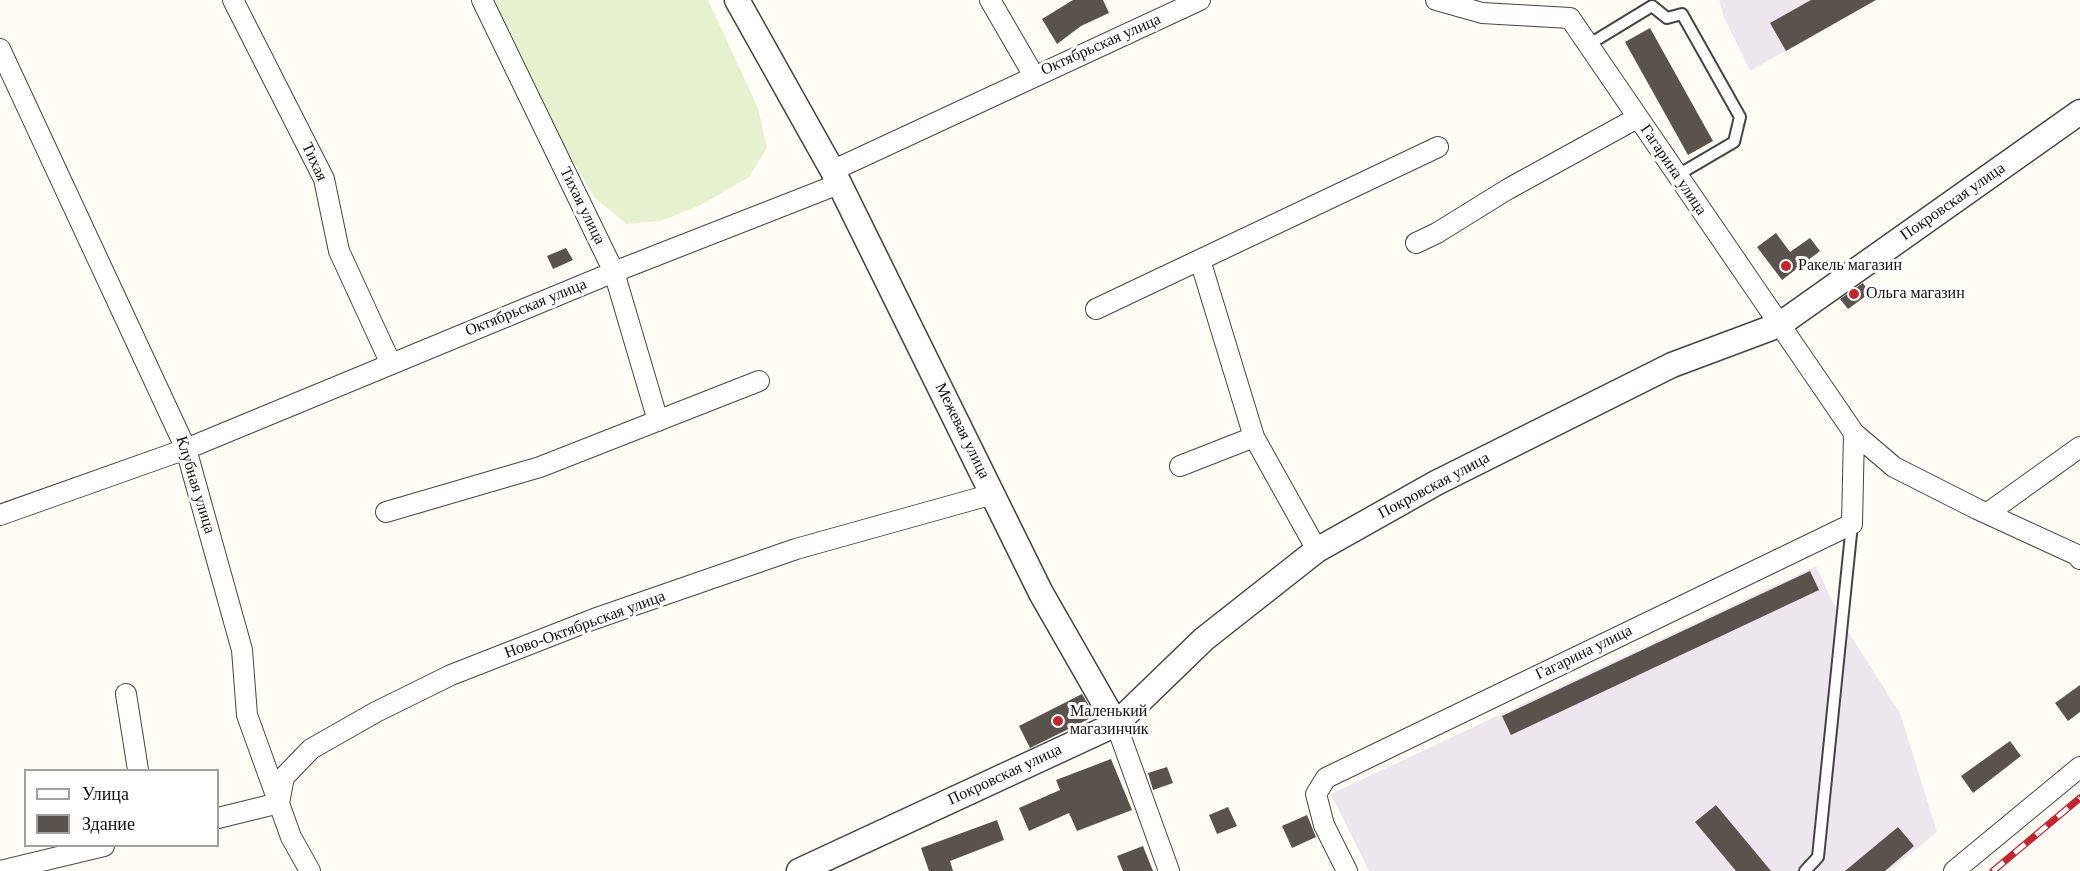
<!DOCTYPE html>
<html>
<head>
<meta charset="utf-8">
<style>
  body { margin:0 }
  #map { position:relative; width:2080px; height:871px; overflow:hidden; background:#fffdf5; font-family:Georgia,serif }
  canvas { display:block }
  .legend { position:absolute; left:24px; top:769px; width:195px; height:78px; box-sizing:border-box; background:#fff; border:2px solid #a0a0a0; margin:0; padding:8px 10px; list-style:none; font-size:18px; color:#111 }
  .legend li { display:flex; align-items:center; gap:12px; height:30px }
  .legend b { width:30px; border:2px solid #a0a0a0 }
</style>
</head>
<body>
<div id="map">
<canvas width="2080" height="871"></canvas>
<ul class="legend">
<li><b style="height:8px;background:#fff"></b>Улица</li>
<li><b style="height:16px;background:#5a524d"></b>Здание</li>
</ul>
</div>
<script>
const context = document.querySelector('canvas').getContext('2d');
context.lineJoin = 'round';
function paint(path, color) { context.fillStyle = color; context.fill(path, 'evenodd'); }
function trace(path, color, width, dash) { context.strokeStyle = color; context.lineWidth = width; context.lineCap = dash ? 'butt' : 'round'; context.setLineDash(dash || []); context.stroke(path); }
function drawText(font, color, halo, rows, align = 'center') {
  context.font = font + ' Georgia,serif'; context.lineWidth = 6; context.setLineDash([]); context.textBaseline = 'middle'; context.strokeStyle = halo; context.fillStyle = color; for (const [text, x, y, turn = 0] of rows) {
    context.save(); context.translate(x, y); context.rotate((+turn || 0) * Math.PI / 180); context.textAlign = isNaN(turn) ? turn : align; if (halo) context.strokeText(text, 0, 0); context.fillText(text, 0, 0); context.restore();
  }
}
const industrial = new Path2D(`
  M1719 0H1875L1750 71 1724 17Z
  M1816 566 1842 622 1900 713 1937 832 1889 871H1369L1331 794Z`);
const pitch = new Path2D(`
  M491 0H708L758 108 767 148 749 177 701 205 661 221 627 224 595 198 568 153Z`);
const building = new Path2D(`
  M1073 0H1103L1109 13 1081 26 1057 44 1042 19Z
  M1811 0H1876L1786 51 1770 23Z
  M1650 28 1713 141 1688 155 1625 42Z
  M1776 233 1790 252 1810 238 1820 251 1782 280 1757 247Z
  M566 248 573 260 553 269 547 256Z
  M1863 283 1870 293 1848 309 1840 299Z
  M1810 571 1819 590 1511 735 1502 716Z
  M2080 685V712L2068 721 2055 703Z
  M1082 694 1095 716 1030 748 1019 726Z
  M2010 741 2021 756 1973 793 1961 776Z
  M1111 759 1132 810 1077 831 1069 813 1029 831 1019 808 1060 790 1056 780Z
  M1167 767 1173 783 1153 790 1148 773Z
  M1716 805 1771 871H1736L1695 822Z
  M1228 807 1237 826 1217 834 1209 815Z
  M1307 815 1316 837 1292 848 1282 826Z
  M997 820 1004 840 950 861 953 871H929L921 848Z
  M1898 827 1914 846 1885 871H1845Z
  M1143 846 1153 871H1123L1117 856Z`);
const service = new Path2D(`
  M1588 45 1652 6 1667 18 1682 14 1740 117 1734 142 1676 176
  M1805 871 1818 857 1852 524`);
const minor = new Path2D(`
  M233 0 324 179 339 251 391 364
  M482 0 614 272 658 421
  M990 0 1034 76
  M1436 0 1482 13 1570 18 1854 433 1894 467 1977 509 2077 555 2080 559
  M0 49 186 449 242 650 247 715 291 837 310 871
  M1416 243 1437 233 1508 189 1637 118
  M1200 260 1254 437 1317 550
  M1096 309 1438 147
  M1180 466 1254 437
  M386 512 540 467 759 381
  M1988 513 2080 447
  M0 515 186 449 614 272 831 187 838 168 1200 0
  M126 694 138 770
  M1116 724 1169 871
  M218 818 279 803 284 777 311 749 376 712 451 675 594 619 796 549 993 494
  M0 871 104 846
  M1347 871 1324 825 1316 794 1326 778 1852 524 1854 433
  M1954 871 2080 767`);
const tertiary = new Path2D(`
  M737 0 835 175 1041 593 1116 724
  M799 871 1116 724 1204 639 1317 550 1436 483 1672 365 1779 325 2080 112`);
const rail = new Path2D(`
  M1993 871 2080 798`);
const markers = [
  [1786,266,6,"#c4262e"],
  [1854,294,6,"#c4262e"],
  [1058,721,6,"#c4262e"]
];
const streetNames = [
  ["Октябрьская улица",1101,45,-24],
  ["Тихая",314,162,65],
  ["Гагарина улица",1673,170,56],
  ["Покровская улица",1953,202,-35],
  ["Тихая улица",582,206,64],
  ["Октябрьская улица",526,308,-22],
  ["Межевая улица",962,431,64],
  ["Клубная улица",195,485,73],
  ["Покровская улица",1434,486,-28],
  ["Ново-Октябрьская улица",585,625,-20],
  ["Гагарина улица",1584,653,-26],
  ["Покровская улица",1005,775,-25]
];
const poiNames = [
  ["Ракель магазин",1798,266],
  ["Ольга магазин",1866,294],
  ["Маленький",1070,712],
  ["магазинчик",1070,730]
];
paint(industrial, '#eee6ef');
paint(pitch, '#e6f2cf');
paint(building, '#5a524d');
trace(service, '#444', 14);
trace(minor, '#444', 22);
trace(tertiary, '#444', 27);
trace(service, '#fff', 10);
trace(minor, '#fff', 20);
trace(tertiary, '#fff', 24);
trace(rail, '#c4262e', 7);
trace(rail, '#fff', 4.5, [14]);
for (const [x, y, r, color] of markers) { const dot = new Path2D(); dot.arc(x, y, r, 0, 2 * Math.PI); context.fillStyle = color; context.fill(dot); trace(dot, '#fff', 2); }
drawText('16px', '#111', '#fff', streetNames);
drawText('16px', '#111', '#fff', poiNames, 'left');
</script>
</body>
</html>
